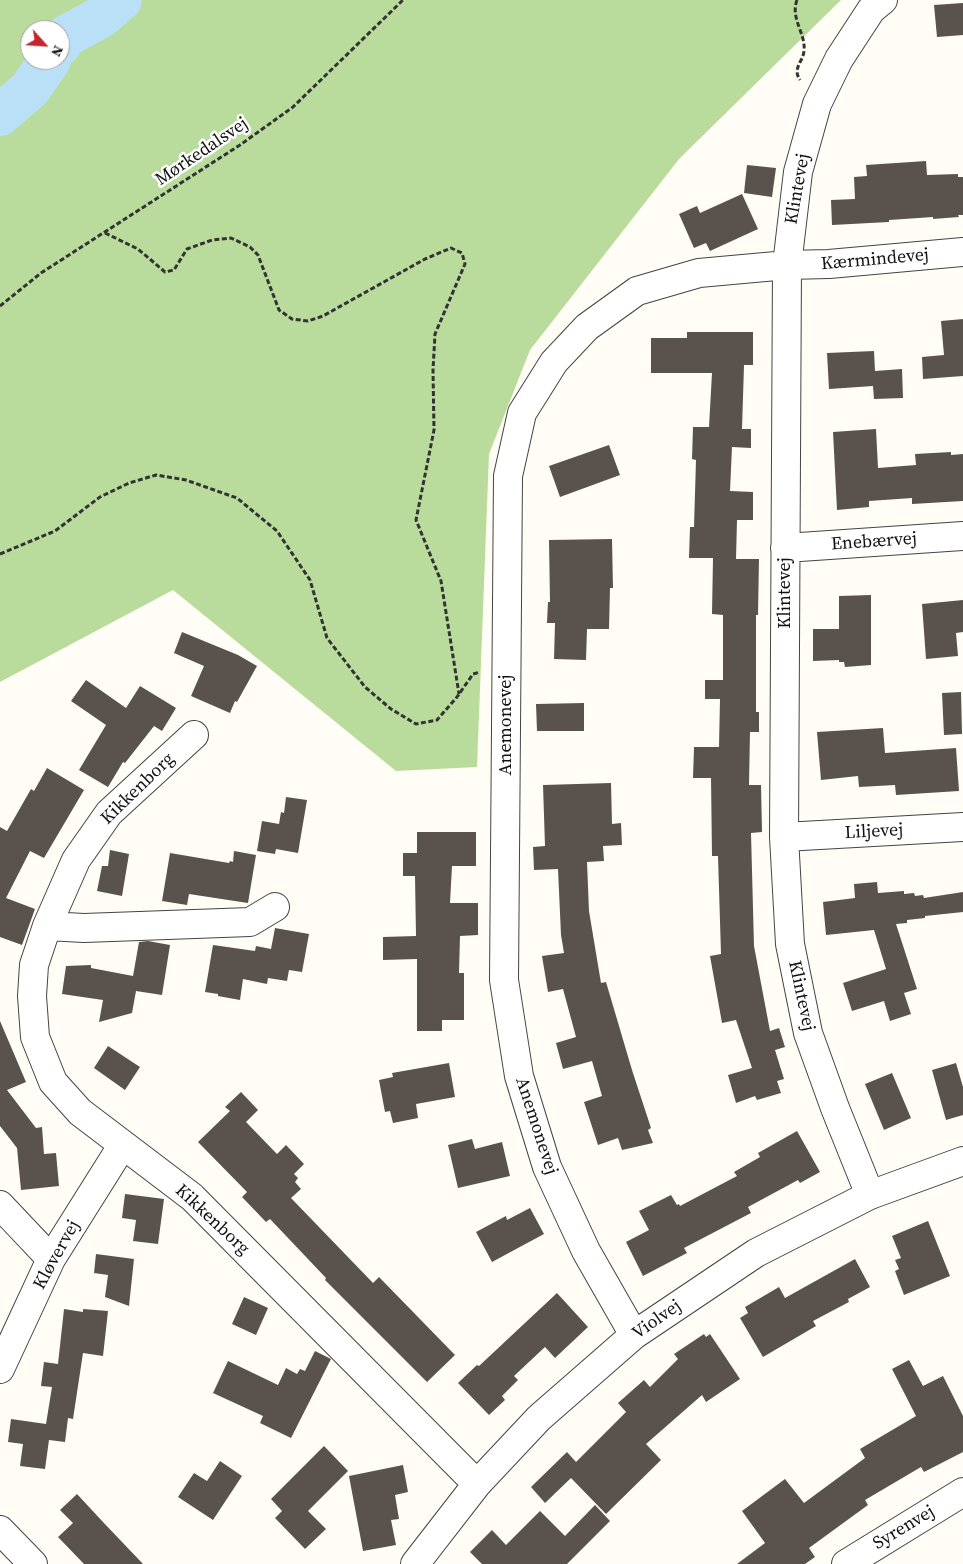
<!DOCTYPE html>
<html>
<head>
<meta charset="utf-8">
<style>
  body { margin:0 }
  #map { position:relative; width:963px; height:1564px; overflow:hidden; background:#fffdf5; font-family:"Source Serif 4",serif }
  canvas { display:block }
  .north { position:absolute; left:20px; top:20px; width:50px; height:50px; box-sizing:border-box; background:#fff; border:1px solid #a0a0a0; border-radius:50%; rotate:116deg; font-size:14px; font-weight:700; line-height:20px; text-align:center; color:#111 }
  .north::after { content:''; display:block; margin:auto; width:18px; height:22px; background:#c4262e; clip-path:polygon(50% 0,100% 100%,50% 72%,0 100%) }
</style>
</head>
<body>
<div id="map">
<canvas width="963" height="1564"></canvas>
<div class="north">N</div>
</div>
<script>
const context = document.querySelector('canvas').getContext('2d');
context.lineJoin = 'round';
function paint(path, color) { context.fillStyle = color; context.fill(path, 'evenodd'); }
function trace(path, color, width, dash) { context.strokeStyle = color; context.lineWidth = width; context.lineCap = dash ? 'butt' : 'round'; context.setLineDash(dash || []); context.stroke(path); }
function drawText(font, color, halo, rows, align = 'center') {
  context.font = font + ' "Source Serif 4",serif'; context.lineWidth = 5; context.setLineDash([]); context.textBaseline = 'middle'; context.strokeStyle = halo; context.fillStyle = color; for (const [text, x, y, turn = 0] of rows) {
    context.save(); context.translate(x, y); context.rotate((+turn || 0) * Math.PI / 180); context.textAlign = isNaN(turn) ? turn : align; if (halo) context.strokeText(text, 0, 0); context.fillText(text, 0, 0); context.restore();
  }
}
const forest = new Path2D(`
  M0 0H841L679 159 530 350 489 454 477 767 396 771 173 590 0 682ZM30 30H60V60H30Z`);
const river = new Path2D(`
  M60 45 66 36 101 17 121 0
  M0 115 30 89 50 60`);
const building = new Path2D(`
  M963 3V35L937 37 934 5Z
  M926 161 927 175 958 174V177H963V215H958L959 217 933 219V217L889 220V222L832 225 831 200 855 199 854 177 867 176 866 165Z
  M747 165 776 168 772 197 744 193Z
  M742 194 758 229 710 251 706 243 694 248 679 214 697 206 700 213Z
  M963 319V376L923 379 922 357 944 355 941 321Z
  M687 332H753V365H744L742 429H751V448L732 447 730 491 753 492V520H737L736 559H759L758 615H756V712H759V732H750L749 785H761L762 832 751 833 754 946 770 1031 779 1028 785 1047 775 1050 784 1079 777 1081 781 1093 757 1100 755 1096 736 1103 728 1075 752 1068 736 1020 722 1023 710 956 721 954 718 856H712L711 778H693L694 747H719L720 699H705V680H723V615L712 614 713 558H689L690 527H694L696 460 692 459 693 427H709L712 373H651V338H687Z
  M874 351 875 371 902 369 903 398 874 399 873 386 829 389 827 353Z
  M876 429 878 468 916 465 915 454 951 452V455L963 454V501L912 504V498L869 501V507L837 510 833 432Z
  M609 445 620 475 560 497 549 466Z
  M612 539 613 588H610L609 629H587L586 660 554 659 555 623H547L548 602H550L549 540Z
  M871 595V665L845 667 844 662H839V660L813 661V629H839V596Z
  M963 600V632L956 633 958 656 926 659 922 604Z
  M182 632 238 655 257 666 237 702 235 701 230 713 191 696 204 666 174 653Z
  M86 680 126 708 140 686 176 708 162 731 154 726 125 763 123 762 108 787 79 770 106 725 71 701Z
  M961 692 962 734 944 735 942 693Z
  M584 703V731H537L536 704Z
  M883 728 885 753 956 748 959 791 896 795 895 785 859 787 858 776 821 780 817 732Z
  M47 768 84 790 44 858 30 851 6 898 35 909 22 945 0 937V827L7 831 31 789 34 791Z
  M611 783 612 824 621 823 622 845 603 846 604 861 587 862 589 911 601 983 606 982 632 1070 651 1128 648 1130 653 1143 622 1150 618 1138 598 1145 584 1102 602 1096 592 1061 563 1069 556 1043 576 1037 563 989 548 992 542 956 564 953 561 935 558 869 534 870 533 847 545 846 543 785Z
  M286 797 307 800 298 853 276 849 275 854 257 851 262 821 279 824 281 812 284 813Z
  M417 832H476V866H452L450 903H478V935L460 936 459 973H464V1020H442V1031H417V959L383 960V937L416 936 415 876H403V853H417Z
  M110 850 129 854 122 896 97 891 102 866H108Z
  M234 851 256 855 248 903 189 894 187 905 162 901 170 853 229 863 230 861 233 862Z
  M877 882 878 893 904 891V894L914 893 915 896 923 895 924 898 963 892V912L925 916V918L907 920V923L896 924 917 989 904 993 911 1014 890 1021 884 1001 852 1011 843 983 886 969 874 930 826 935 823 902 855 898 854 884Z
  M275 928 309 934 302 972 289 970 287 981 268 978 267 984 243 979 240 1000 218 996V994L205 992 213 945 255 951 256 946 271 949Z
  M148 941 170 945 162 995 136 991 132 1013 99 1022 103 1000 62 994 66 966 91 965V968L133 976 139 942Z
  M0 1021 26 1082 7 1090 36 1128 42 1127 44 1154 56 1153 59 1186 21 1190 17 1148 0 1126Z
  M108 1046 140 1067 125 1090 94 1068Z
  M449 1063 455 1097 416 1104 418 1118 393 1123 390 1111 385 1112 379 1080 393 1077 392 1073Z
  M956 1063 963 1087V1115L946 1120 932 1070Z
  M892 1073 911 1118 884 1130 865 1084Z
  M241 1092 258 1110 246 1122 277 1154 286 1145 304 1164 294 1174 298 1178 295 1182 301 1189 291 1198 373 1283 379 1277 455 1355 427 1382 325 1280 326 1278 270 1219 266 1222 242 1197 247 1192 198 1142 230 1111 225 1107Z
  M797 1131 820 1172 800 1183 798 1180 748 1207 751 1213 684 1248 687 1253 643 1276 626 1242 649 1230 639 1211 671 1195 677 1205 679 1204 680 1206 737 1176 734 1172 760 1157 758 1153Z
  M472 1139 475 1149 502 1142 510 1176 458 1188 448 1145Z
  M125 1194 164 1199 158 1244 133 1241 136 1220 122 1218Z
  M530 1208 544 1234 492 1262 476 1232 506 1216 507 1220Z
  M928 1221 950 1276 904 1295 895 1271 899 1269 895 1260 901 1258 892 1236Z
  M96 1254 134 1259 129 1306 105 1297 108 1275 94 1273Z
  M855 1259 870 1287 848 1299 849 1302 813 1321 816 1326 763 1357 740 1318 748 1313 745 1307 779 1287 785 1298Z
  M557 1293 588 1327 555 1358 545 1347 514 1376 518 1380 502 1396 505 1400 489 1415 458 1383 477 1365 479 1366Z
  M244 1297 268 1308 256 1335 232 1324Z
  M64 1309 83 1312V1309L108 1311 103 1356 83 1353 73 1419 68 1418 65 1442 49 1440 45 1469 20 1466 23 1444 8 1442 11 1419 46 1424 52 1387 41 1386 44 1362 58 1364Z
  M704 1334 706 1337 710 1334 740 1379 706 1402 702 1395 646 1444 661 1460 606 1514 571 1478 545 1503 531 1487 567 1452 576 1462 626 1412 618 1403 644 1380 650 1387 678 1359 674 1354Z
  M315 1351 331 1359 291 1438 260 1423 263 1416 213 1393 228 1361 278 1385 286 1368 297 1374 300 1369 305 1371Z
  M909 1360 923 1386 943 1376 963 1416V1452L924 1472 921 1467 865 1500 868 1505 809 1548 815 1557 805 1564H737L765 1543 742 1511 785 1479 804 1503 865 1458 860 1449 916 1416 892 1369Z
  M324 1446 348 1471 308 1511 326 1529 305 1549 275 1518 282 1511 271 1499Z
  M220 1461 242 1476 213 1520 178 1497 194 1473 207 1481Z
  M403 1465 408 1492 395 1495 399 1519 391 1520 396 1545 363 1551 349 1476Z
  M77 1494 103 1522 143 1564H84L58 1537 73 1523 60 1510Z
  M595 1505 610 1521 567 1564H482L470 1552 492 1530 506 1545 540 1511 565 1536Z`);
const path = new Path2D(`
  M797 0C790 19 806 33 804 51 803 62 792 68 800 80
  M105 233 138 249 165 272 174 270 187 249 212 240 231 238 250 247 258 255 279 310 292 319 308 321 323 316 425 259 451 248 462 253 465 264 435 334 433 370 434 430 416 520 441 581 459 694
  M0 306 41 273 240 145 293 107 403 0
  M0 554 55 531 100 497 129 483 156 475 186 480 237 498 277 531 310 580 327 638 365 687 391 709 416 724 437 720 457 697 473 674 480 672`);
const minor = new Path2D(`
  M785 548 963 536
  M194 735 109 813 76 860 47 926 34 965 32 996 35 1037 53 1082 80 1112 192 1197 477 1484
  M784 837 963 827
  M47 926 84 928 250 922 275 907
  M870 1195 835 1108 808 1033 790 944 784 837 787 265 798 172 817 104 839 59 871 10 883 0
  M0 1205 51 1259
  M634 1335 586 1251 547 1167 519 1076 504 980 508 476 522 413 554 362 587 327 637 291 699 273 787 265 829 264 963 252
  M0 1369 51 1259 122 1146
  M0 1530 33 1564
  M415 1564 477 1484 539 1418 634 1335 756 1253 870 1195 963 1161
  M846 1564 963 1492`);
const streetNames = [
  ["Mørkedalsvej",202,152,-34],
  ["Klintevej",798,189,-80],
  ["Kærmindevej",875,260,-5],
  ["Enebærvej",874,542,-4],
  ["Klintevej",785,593,-90],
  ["Anemonevej",506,725,-90],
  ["Kikkenborg",138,789,-44],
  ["Liljevej",874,832,-3],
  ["Klintevej",801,996,78],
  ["Anemonevej",536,1126,72],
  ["Kikkenborg",212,1220,43],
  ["Kløvervej",57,1255,-61],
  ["Violvej",657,1320,-35],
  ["Syrenvej",904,1528,-31]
];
paint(forest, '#b9dc9c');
trace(river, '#b9e0f7', 42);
paint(building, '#5a524d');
trace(minor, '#444', 30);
trace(path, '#333', 3, [5, 2.5]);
trace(minor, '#fff', 28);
drawText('18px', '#111', '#fff', streetNames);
</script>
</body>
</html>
